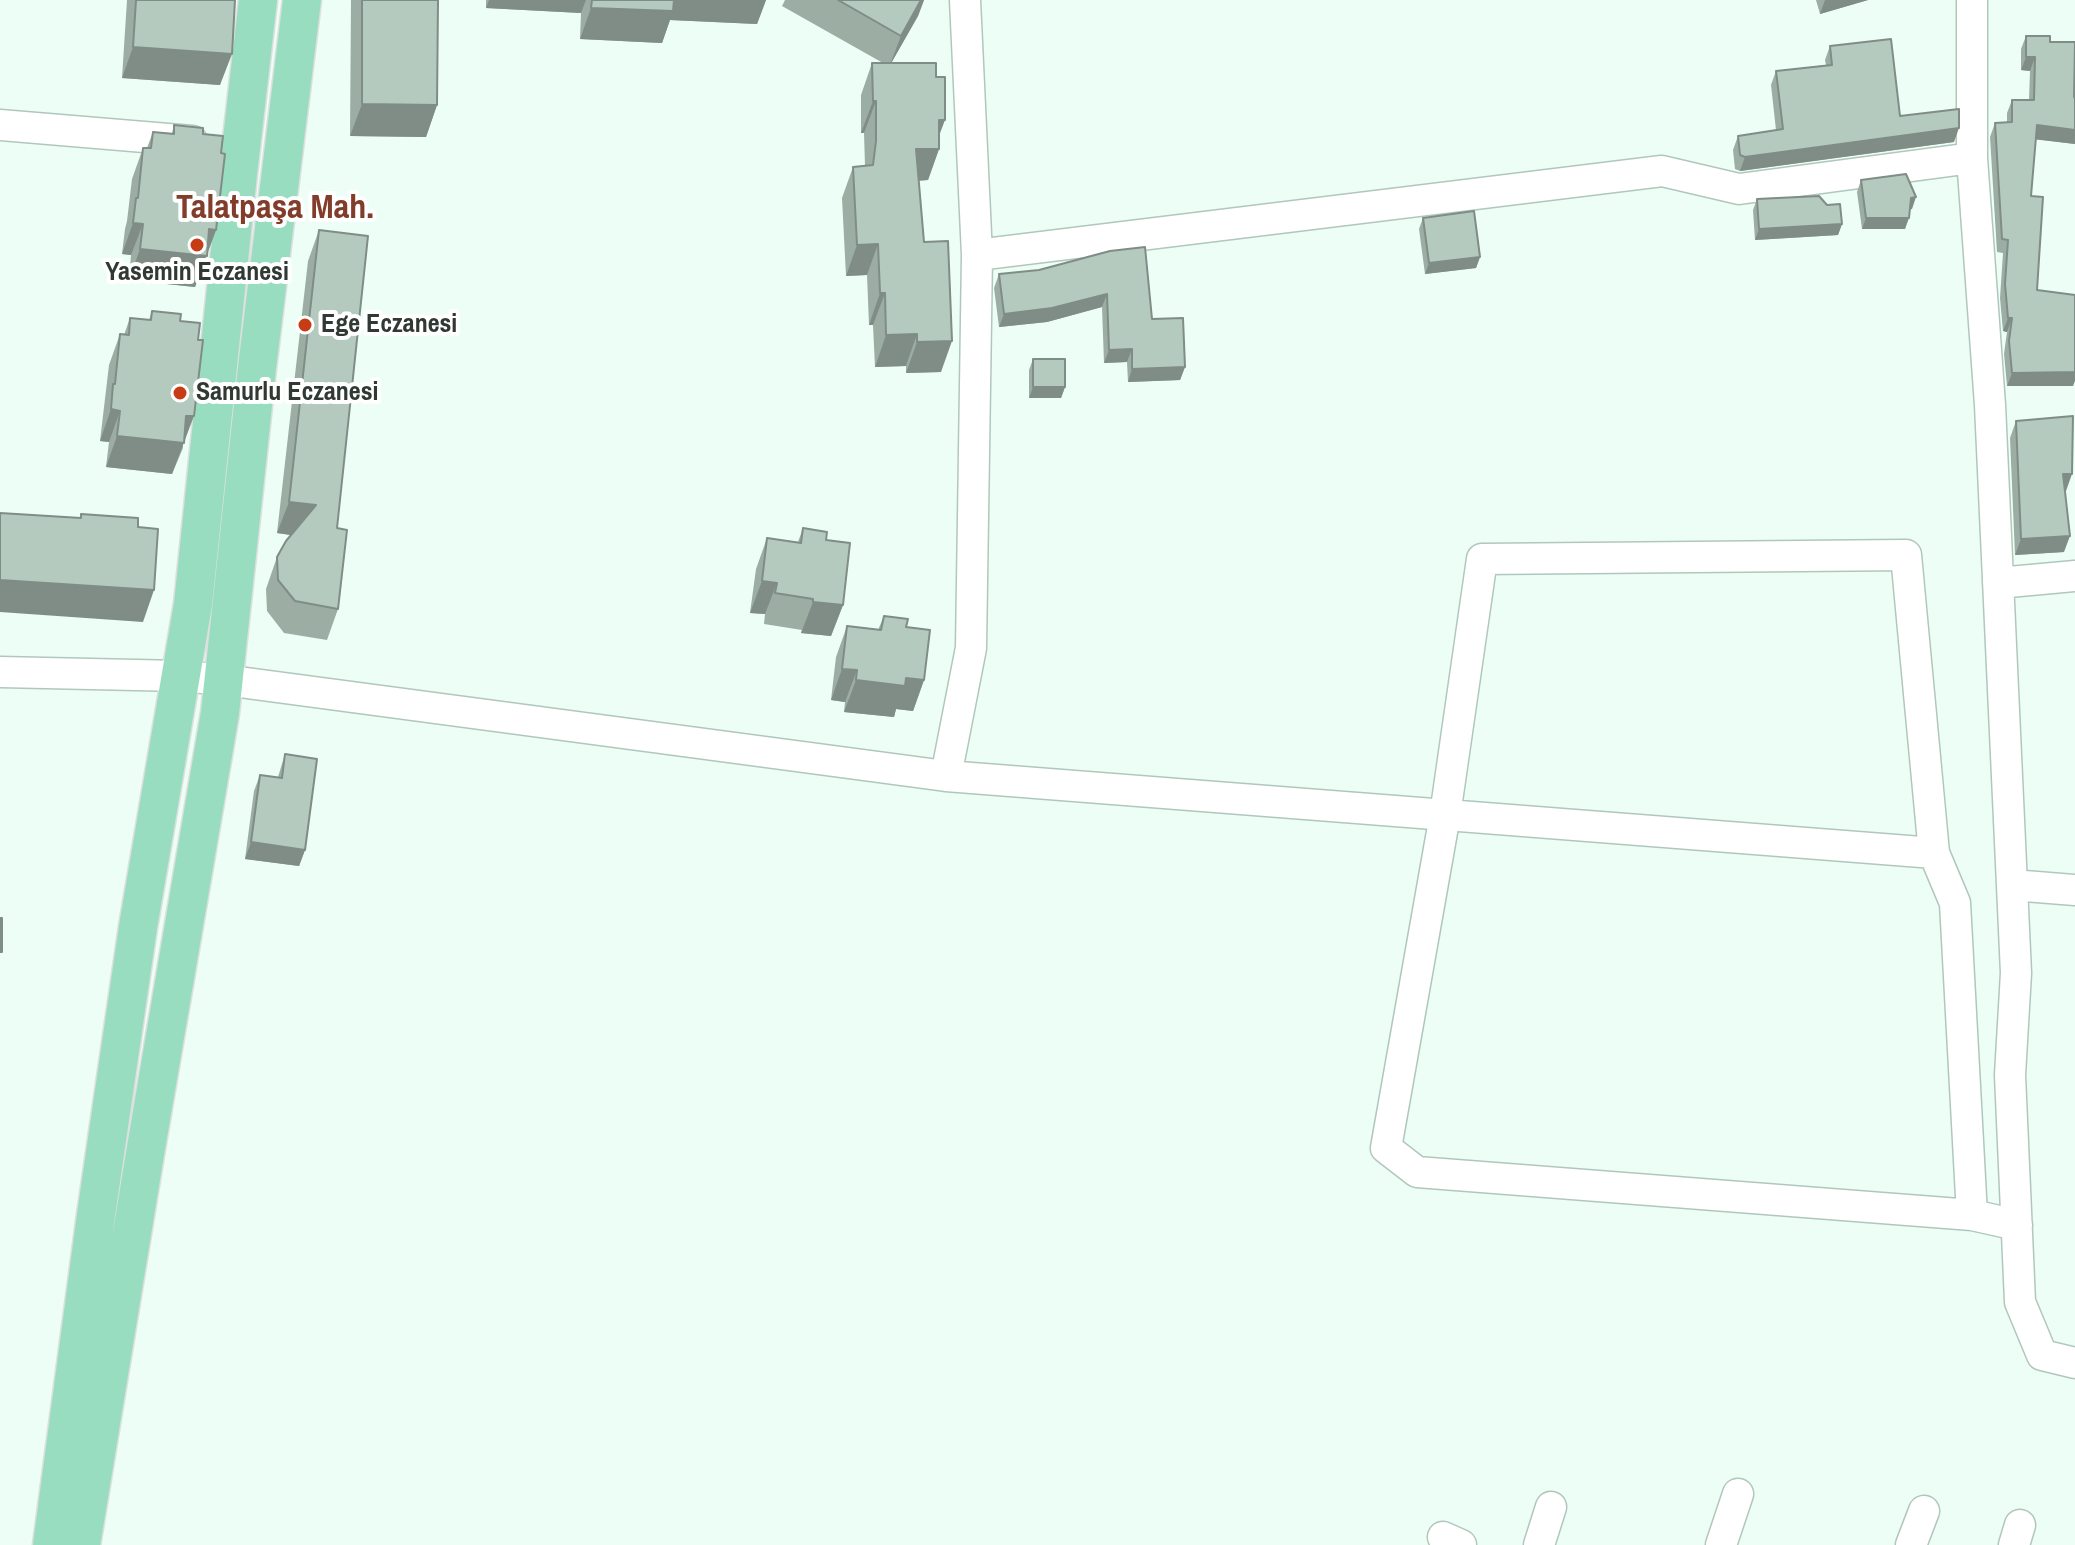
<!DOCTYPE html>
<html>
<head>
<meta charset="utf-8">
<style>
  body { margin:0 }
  canvas { display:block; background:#ecfef5 }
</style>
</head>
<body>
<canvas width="2075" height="1545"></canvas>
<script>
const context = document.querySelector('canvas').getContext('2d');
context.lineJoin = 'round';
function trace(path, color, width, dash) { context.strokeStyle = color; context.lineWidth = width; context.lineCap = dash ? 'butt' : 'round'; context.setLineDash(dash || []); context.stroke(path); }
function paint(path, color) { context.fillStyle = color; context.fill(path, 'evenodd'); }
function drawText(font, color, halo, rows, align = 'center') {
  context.font = font + ' "Archivo Narrow",sans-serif'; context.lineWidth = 8; context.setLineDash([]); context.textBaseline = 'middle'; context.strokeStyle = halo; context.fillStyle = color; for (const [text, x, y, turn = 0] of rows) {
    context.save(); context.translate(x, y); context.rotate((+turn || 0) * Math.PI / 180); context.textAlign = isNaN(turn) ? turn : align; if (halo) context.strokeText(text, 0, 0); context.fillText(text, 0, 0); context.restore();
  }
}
const minor = new Path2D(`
  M1972 0V158L1990 405 2016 973 2010 1075 2020 1302 2042 1355 2075 1363
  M0 125 192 141
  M977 255 1662 171 1739 189 1972 158
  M1998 583 2075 576
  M0 672 181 676 224 680 946 776 971 648 977 255 965 0
  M946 776 1934 853
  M2012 885 2075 890
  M1972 1215 1955 903 1934 853 1906 555 1482 559 1445 815 1386 1148 1417 1172 1972 1215 2017 1225
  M1443 1537 1461 1545
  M1539 1545 1551 1507
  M1721 1545 1738 1494
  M1911 1545 1924 1511
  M2014 1545 2020 1525`);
const major = new Path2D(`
  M52 1545 96 1215 138 927 193 604 238 174 258 0
  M81 1545 145 1154 220 713 257 368 302 0`);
const wall = new Path2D(`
  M127 0H235L220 85 122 78Z
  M351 0H438L437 105 426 137 350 136Z
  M486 0H766L757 24 670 20 662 43 580 39 581 13 486 8Z
  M785 0H924L918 16 891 63 939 136V149L928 180 919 181 924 242 941 372 906 373V366L875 367 873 325H869L867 275 846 276 842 198 853 167 865 166 864 133H861V95L872 63H883L782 6Z
  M1816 0H1868L1820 14Z
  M2026 36 2050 42 2074 97 2075 98V144L2036 139 2031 196 2037 290 2073 386H2007L2004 354 2007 332 2003 331 2000 298 2003 253 1997 252 1990 137 1995 123 2007 122V113L2012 100H2029L2030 71 2021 70V49Z
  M1830 46 1900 116 1954 142 1740 171 1735 169 1733 150 1738 136 1776 130 1771 85 1776 71 1826 65 1825 60Z
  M174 125 203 134 216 230 195 287 129 280 131 255 122 254 125 229 127 221 132 179 143 148H147L153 132 172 133Z
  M1861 180 1912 209H1910L1905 229H1862L1857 192Z
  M1757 199 1827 205 1842 224 1838 235 1755 240 1753 210Z
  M1423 218 1480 257 1476 268 1425 274 1419 229Z
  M319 230 337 528 338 609 327 640 284 633 267 611 266 589 277 557 291 535 277 533 308 261Z
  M1110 251 1152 319 1185 367 1180 380 1128 382 1127 362 1104 363 1102 307 1047 322 999 327 994 288 999 274 1039 270Z
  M152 311 180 321 183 448 172 474 106 467 109 442 100 441 109 365 120 334 124 335 130 318 149 320Z
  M1033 359 1065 387 1061 398H1029V370Z
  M2016 421 2066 491 2064 552 2015 555 2010 438Z
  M803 528 826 540 843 605 831 636 801 633 802 630 764 624 765 614 750 613 756 569 767 538 798 542Z
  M884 616 906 627 924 680 913 711 896 709 894 717 844 712 845 702 831 700 836 657 847 626 878 630Z
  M285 754 305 850 299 866 245 859 254 791 260 775 278 777Z`);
const shadedWall = new Path2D(`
  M489 0H586L581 13 486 8Z
  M670 0H766L757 24 670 20 662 43 580 39 591 8Z
  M921 0H924L918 16 889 67 901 36Z
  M1825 0H1868L1820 14Z
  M133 47 232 54 220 85 122 78Z
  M2026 57H2035L2030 71 2021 70Z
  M873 101H876L864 133H861Z
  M362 104 437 105 426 137 350 136Z
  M939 120H945L934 149H939L928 180 904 181 916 149Z
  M2037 125 2075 130V144L2032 139Z
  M1959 128 1954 142 1740 171 1745 157Z
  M1916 197 1912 209 1907 210 1911 198Z
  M1866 218H1909L1905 229H1862Z
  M133 223 143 224 131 255 122 254Z
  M1842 224 1838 235 1755 240 1759 229Z
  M209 229 216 230 195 287 129 280 140 249Z
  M878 244 867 275 846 276 857 245Z
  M1480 257 1476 268 1425 274 1429 263Z
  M880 293H885L873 325H869Z
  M1107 294 1102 307 1047 322 999 327 1004 314Z
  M2008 318H2012L2007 332 2003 331Z
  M917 334 906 366 875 367 886 335Z
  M952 341 941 372 906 373 917 342Z
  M1132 349 1127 362 1104 363 1109 350Z
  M1185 367 1180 380 1128 382 1132 369Z
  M2075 372V381L2073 386H2007L2012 373Z
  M1033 387H1065L1061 398H1029Z
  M111 409 120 411 109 442 100 441Z
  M186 416H194L172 474 106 467 117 436Z
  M2063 474H2072L2066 491H2057Z
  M289 502 316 505 304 537 277 533Z
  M2070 536 2064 552 2015 555 2021 539Z
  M0 580 154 590 143 622 0 612Z
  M762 581 777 583 765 614 750 613Z
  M813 602 843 605 831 636 801 633Z
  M842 669 857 670 845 702 831 700Z
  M906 678 924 680 913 711 896 709 894 717 844 712 856 680Z
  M251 842 305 850 299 866 245 859Z`);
const building = new Path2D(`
  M136 0H235L232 54 133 47Z
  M362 0H438L437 105 362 104Z
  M592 0H674L673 11 591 8Z
  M838 0H921L901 36Z
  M2026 36H2050V42H2075L2074 97 2075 98V130L2037 125 2031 196 2043 197 2037 290 2075 295V372L2012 373 2009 341 2012 318H2008L2005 284 2008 240 2002 239 1995 123 2012 122V100H2034L2035 57H2026Z
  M1891 39 1900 116 1959 109V128L1745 157 1740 155 1738 136 1783 129 1776 71 1832 65 1830 46Z
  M872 63H936V77H945V120H939V149H916L924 242 948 241 952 341 917 342V334L886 335 885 293H880L878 244 857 245 853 167 873 165 876 141V101H873Z
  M174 125 203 128V134L223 136 221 153 225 154 216 230 209 229 207 256 140 249 143 224 133 223 136 198H138L143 148H151L153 132 174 134Z
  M1906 174 1916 197 1911 198 1909 218H1866L1861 180Z
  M1819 196 1827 205 1840 204 1842 224 1759 229 1757 199Z
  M1474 211 1480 257 1429 263 1423 218Z
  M319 230 368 236 337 528 347 530 338 609 295 601 278 580 277 557 286 541 316 505 289 502Z
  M1145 247 1152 319 1183 318 1185 367 1132 369V349L1109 350 1107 294 1052 308 1004 314 999 274 1039 270 1110 251Z
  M152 311 181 314 180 321 200 323 198 340H203L194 416H186L184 443 117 436 120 411 111 409 113 384H115L120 334 129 335 130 318 151 320Z
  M1033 359H1065V387H1033Z
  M2073 416 2072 474H2063L2070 536 2021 539 2016 421Z
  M0 513 81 518V514L138 518V527L158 529 154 590 0 580Z
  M803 528 827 532 826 540 850 543 843 605 813 602V599L775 593 777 583 762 581 767 538 801 543Z
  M884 616 908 619 906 627 930 630 924 680 906 678 905 686 856 680 857 670 842 669 847 626 881 630Z
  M285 754 317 759 305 850 251 842 260 775 282 778Z
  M0 918H2V952H0Z`);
const markers = [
  [197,245,8,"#c53c15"],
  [305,325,8,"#c53c15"],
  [180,393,8,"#c53c15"]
];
const poiNames = [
  ["Yasemin Eczanesi",197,273,"center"],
  ["Ege Eczanesi",321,325],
  ["Samurlu Eczanesi",196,393]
];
const districtNames = [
  ["Talatpaşa Mah.",275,209]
];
trace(minor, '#b2c7bc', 33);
trace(major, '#dedfdf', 41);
trace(minor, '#fff', 30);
trace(major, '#99ddc1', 38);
paint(wall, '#9caea4');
paint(shadedWall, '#7f8d86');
paint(building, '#b5cabf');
trace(building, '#7f8d86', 2);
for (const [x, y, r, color] of markers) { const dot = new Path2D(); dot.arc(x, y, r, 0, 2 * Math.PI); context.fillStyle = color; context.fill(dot); trace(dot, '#fff', 3); }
drawText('bold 26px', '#313935', '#fff', poiNames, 'left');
drawText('bold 34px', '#813c2a', '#fff', districtNames);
</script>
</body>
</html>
